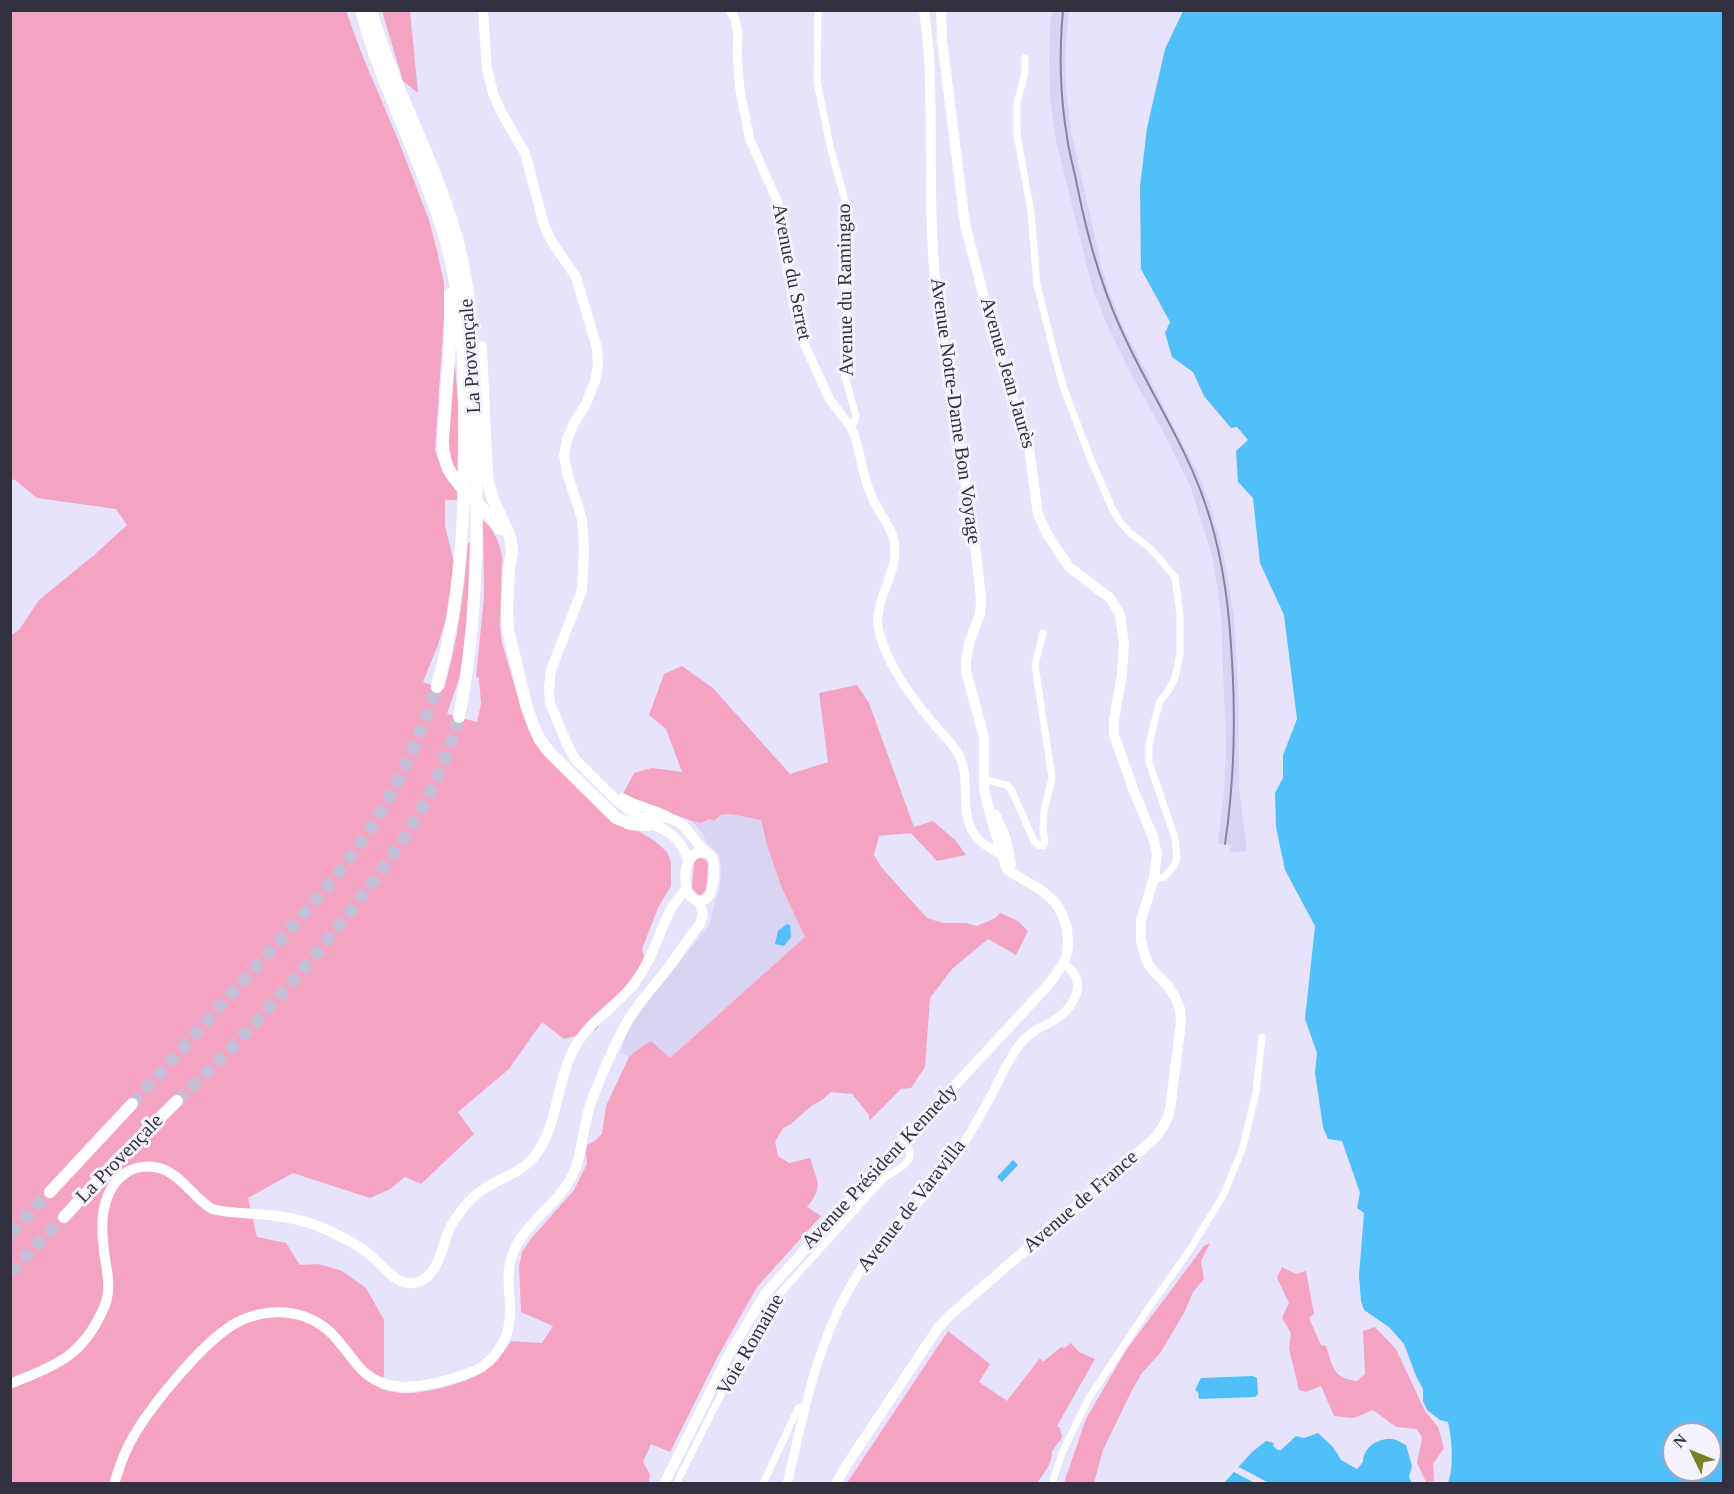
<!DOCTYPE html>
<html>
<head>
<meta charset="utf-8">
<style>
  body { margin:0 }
  #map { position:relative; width:1734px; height:1494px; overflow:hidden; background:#e8e3fd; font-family:Georgia,serif }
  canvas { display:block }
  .frame { position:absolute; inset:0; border:12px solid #333040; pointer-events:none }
  .north { position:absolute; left:1662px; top:1422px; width:60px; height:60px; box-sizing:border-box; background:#f5f3fc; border:2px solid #a7a5b1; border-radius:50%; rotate:313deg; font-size:16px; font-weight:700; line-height:24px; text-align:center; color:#333040 }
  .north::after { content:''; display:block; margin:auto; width:21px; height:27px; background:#78812c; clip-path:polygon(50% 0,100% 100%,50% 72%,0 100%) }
</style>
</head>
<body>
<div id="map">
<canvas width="1734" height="1494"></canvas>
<div class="frame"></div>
<div class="north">N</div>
</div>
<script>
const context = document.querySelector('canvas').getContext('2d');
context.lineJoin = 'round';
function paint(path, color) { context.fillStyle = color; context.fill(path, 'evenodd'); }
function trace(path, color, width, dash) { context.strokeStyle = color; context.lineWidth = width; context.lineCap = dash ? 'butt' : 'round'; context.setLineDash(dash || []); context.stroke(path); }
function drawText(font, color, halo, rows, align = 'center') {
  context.font = font + ' Georgia,serif'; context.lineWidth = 6; context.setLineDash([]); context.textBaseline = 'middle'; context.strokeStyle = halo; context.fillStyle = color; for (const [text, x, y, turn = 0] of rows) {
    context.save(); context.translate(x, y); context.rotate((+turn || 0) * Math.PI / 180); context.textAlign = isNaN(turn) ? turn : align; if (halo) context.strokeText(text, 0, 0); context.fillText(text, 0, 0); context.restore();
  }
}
const built = new Path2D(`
  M1052 11H1069L1065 57 1066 87 1071 131 1100 260 1110 294 1121 322 1197 471 1208 498 1222 546 1234 616 1239 704V787L1247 851 1230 853 1231 845 1218 843 1224 793 1226 747 1221 615 1213 559 1191 488 1166 437 1133 378 1108 327 1092 287 1056 140 1050 97 1049 60 1050 27Z
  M730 814 761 820 767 845 781 886 806 937 670 1058 636 1051 629 1057 620 1052 630 1027 636 1017 709 925 714 904 720 889 721 864 719 855 707 843 702 833 692 821 701 823 720 815Z`);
const green = new Path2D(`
  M11 11H346L363 57 399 142 429 220 437 251 444 283V317L435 450 442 471 447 479 457 490V500H445V526L454 562 448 612 438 645 423 682 444 689C458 641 464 592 468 543H470L467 622 460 676 447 714 477 722 481 704 479 678 476 677 484 597 483 520C494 530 500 543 502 557L500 628 502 643 523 715 622 826 625 829 638 831 655 841 667 852 671 862V886L658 908 642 949 644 957 640 966 596 1030 564 1039 542 1022 509 1069 458 1112 474 1134 421 1184 405 1177 390 1189 370 1198 293 1173 248 1198 257 1237 286 1243 300 1265 319 1264 342 1271 366 1288 384 1320V1375L380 1389C386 1390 393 1392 399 1393 420 1395 465 1384 483 1372 495 1364 504 1352 511 1341L542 1343 553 1326 521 1312 519 1266 522 1252 530 1240 574 1190 587 1164 586 1154 587 1145 596 1140 602 1134 606 1106 629 1057 636 1051 651 1041 670 1058 805 937 781 886 767 845 761 820 730 814 720 815 714 821 710 819 701 823 692 821 631 799 623 794 634 773 652 768 682 772 666 729 649 715 664 674 682 666 713 688 790 774 828 762 819 693 857 685 869 703 914 827 933 821 956 841 966 855 937 861 911 833 879 836 874 855 882 868 927 918 943 923H966L977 926 995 918 1000 913 1018 921 1028 931 1016 955 988 939 952 969 930 998 925 1067 911 1088 901 1089 869 1121V1115L852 1094 831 1092 822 1100 811 1106 791 1124 783 1128 775 1142 778 1156 789 1163 810 1158C817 1181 824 1187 807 1207L821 1216 757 1287 718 1356 670 1452 651 1444 643 1462 650 1474 649 1483H11V635L19 630 39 600 93 556 127 525 116 509 37 498 15 480 11 479Z
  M382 11H410L418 93 403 81Z
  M454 354 459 413 457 479C440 450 451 387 454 354Z
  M700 858 706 860 708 864 706 890 701 895 697 894 692 888 694 863 697 859Z
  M1210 1243 1201 1261 1204 1279 1193 1292 1185 1311 1161 1352 1142 1373 1132 1390 1103 1450 1094 1483H1064L1086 1419 1108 1381 1127 1349 1204 1246Z
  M1282 1267 1296 1274 1306 1271 1314 1314 1309 1318 1321 1345 1326 1346C1333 1367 1332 1378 1357 1381L1365 1374 1363 1331 1375 1327 1396 1349 1425 1411 1438 1427 1444 1448 1433 1464 1434 1481 1426 1482 1417 1463 1422 1438 1417 1429 1396 1427 1373 1410 1354 1418 1334 1416 1321 1386 1306 1392 1299 1390 1289 1349 1291 1333 1282 1318 1289 1303 1277 1278Z
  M948 1331 990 1364 979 1382 1007 1401 1040 1358 1043 1362 1061 1347 1064 1348 1071 1343 1079 1352 1095 1359 1057 1426 1060 1428 1062 1438 1052 1451C1053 1463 1043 1474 1037 1483H847Z`);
const water = new Path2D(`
  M1183 11H1723V1483H1448C1454 1468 1452 1438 1448 1422L1440 1420 1427 1410 1423 1401V1389L1416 1376 1404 1344 1389 1327 1364 1310 1361 1301 1359 1275 1364 1213 1357 1208 1360 1193 1342 1141 1328 1139 1323 1127 1315 1073 1317 1053 1305 1019 1315 926 1285 870 1276 827 1275 793 1283 778V755L1297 719 1284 615 1260 563 1253 498 1238 482 1236 451 1248 440 1237 427 1231 428 1204 396 1193 372 1172 357 1165 333 1170 322 1141 269 1140 187 1147 128 1165 49ZM1674 1434H1710V1470H1674Z
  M787 924 790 925 791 937 784 946 775 944 778 931Z
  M1013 1160 1018 1165 1002 1182 997 1177Z
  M1253 1376 1257 1378 1258 1394 1255 1397 1199 1399 1198 1392 1195 1390 1201 1378Z
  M1318 1433 1333 1447 1341 1460 1357 1469 1363 1462C1363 1448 1377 1438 1391 1439 1397 1439 1401 1443 1406 1445L1412 1466 1409 1477 1412 1483 1223 1484 1252 1452 1266 1441 1274 1443 1273 1446 1278 1450H1281L1296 1436 1304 1438Z`);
const pier = new Path2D(`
  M1235 1465 1269 1483H1255L1230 1470Z`);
const motorwayTunnel = new Path2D(`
  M177 1101C238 1044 294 983 346 917 397 852 436 798 459 717
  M132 1104C175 1057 218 1009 261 961 303 915 342 873 376 820 402 778 421 734 437 687
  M10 1234 50 1192
  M10 1273 64 1217`);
const minor = new Path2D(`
  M818 10 817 82 831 150 848 211 842 267 849 335 844 373 856 416 854 422 850 426
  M1025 58V72L1017 103V134L1031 212 1037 285 1054 353 1063 386 1089 455 1112 508 1120 522 1131 534 1150 548 1175 577 1180 614V654L1175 678 1167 693 1160 701 1155 719 1149 745V762L1175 838 1177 858 1174 866 1167 874 1163 878H1154
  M983 779 1007 785 1011 789 1034 841 1038 845 1043 846 1045 842 1043 831 1044 811 1052 778 1035 665 1043 633
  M676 1484 734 1369 752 1336 776 1298 884 1178C897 1169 922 1161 903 1141
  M763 1484 798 1408 801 1407 805 1408
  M1052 1484 1062 1453 1089 1398 1148 1309 1189 1251 1223 1196 1242 1150 1256 1093 1262 1037`);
const tertiary = new Path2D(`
  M730 10 735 19 738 34 737 54 740 90 750 140 783 214 785 231 786 260 793 302 801 337 830 400 850 426 854 434C861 454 862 475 871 495 878 513 894 528 895 548 896 578 872 602 879 632 888 666 910 695 932 722 941 733 954 744 960 757 964 766 965 775 965 784 966 803 964 825 979 840 984 845 991 848 998 853L1001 852
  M787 1484C803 1418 815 1349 849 1289 862 1266 878 1243 897 1223 908 1211 921 1200 931 1187 949 1166 969 1137 982 1112 993 1094 1001 1074 1012 1056 1017 1047 1024 1038 1033 1032 1040 1027 1049 1024 1056 1019 1069 1011 1082 993 1076 977 1073 971 1068 967 1063 964`);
const secondary = new Path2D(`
  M483 10 487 69 493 93 500 110 525 153 544 225 552 242 576 277 597 348 598 364 595 381 586 404 574 423 567 440 564 455 568 476 582 519 584 547 583 572 582 590 551 670 549 689 550 703 567 744 575 759 617 801 640 818
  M622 798C637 807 654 809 668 817
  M10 1384C58 1364 84 1356 105 1305 112 1286 106 1269 104 1251 100 1223 101 1189 127 1172 138 1165 155 1165 167 1171 185 1180 195 1199 212 1209 226 1213 242 1213 257 1214 294 1217 315 1222 347 1240 355 1244 363 1249 370 1255 384 1265 395 1286 414 1283 437 1280 441 1250 448 1233 450 1226 455 1219 459 1214 465 1205 473 1197 481 1191 505 1174 526 1174 542 1145 558 1116 558 1077 575 1047 589 1021 617 1006 634 984 651 962 658 935 670 911 674 903 680 896 686 889`);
const primary = new Path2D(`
  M995 814 1006 839 1011 864
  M640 818C650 818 662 816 672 819 688 825 693 841 705 851 709 855 708 852 712 857 717 866 715 900 700 901 680 902 679 848 705 852
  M645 821C665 829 682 837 688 860
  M114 1484C118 1472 121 1461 126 1451 141 1416 203 1341 236 1323 256 1312 281 1309 303 1316 334 1327 341 1347 361 1369 385 1394 420 1388 450 1379 461 1376 472 1373 482 1367 489 1362 495 1356 499 1349 522 1316 500 1286 513 1253 525 1223 556 1206 571 1178 584 1153 582 1123 593 1097 603 1072 613 1047 626 1024 637 1004 654 986 668 968 679 954 688 938 700 924L703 914 699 901
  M664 1484 729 1354 765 1294 870 1177 1050 983 1063 964 1067 954 1068 944 1067 929 1063 916 1055 902 1041 890 1009 871 1006 867 991 818 984 789V737L966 671V661L969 643 980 614 981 600C971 488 944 378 934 266 928 196 933 126 929 56 928 41 926 26 924 10
  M836 1484 846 1466 938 1328 949 1316 1154 1139C1162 1130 1167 1122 1170 1110L1181 1023 1180 1009 1175 997 1168 986 1150 967 1145 956 1141 940V920L1154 878 1157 854 1153 837 1135 794 1114 735V720L1122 674 1124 645 1120 615 1111 599 1069 567 1047 534 1038 514 1027 433 1008 388 999 356 965 224 942 40 941 10`);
const motorway = new Path2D(`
  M361 10C381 87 420 156 443 232 461 290 464 352 464 412 466 507 462 596 437 687
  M371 10C393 88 434 158 456 235 473 293 473 355 475 415 478 516 479 618 459 717
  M450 294V345L443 440C442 485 478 496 500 529
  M481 347 487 477 492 497 509 534 511 542 512 552 509 568 507 612 508 630 527 708 534 727 540 740 550 753 616 818 631 824 645 825 653 824
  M50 1192 132 1104
  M64 1217 116 1161 177 1101`);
const rail = new Path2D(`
  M1063 10C1059 53 1060 95 1067 137 1069 153 1074 169 1077 185 1088 241 1103 294 1128 344 1153 397 1186 447 1205 503 1221 549 1228 597 1231 645 1236 712 1235 777 1225 844`);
const streetNames = [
  ["Avenue du Serret",791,272,79],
  ["Avenue du Ramingao",846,290,-91],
  ["La Provençale",471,356,-94],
  ["Avenue Jean Jaurès",1007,373,74],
  ["Avenue Notre-Dame Bon Voyage",955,411,82],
  ["La Provençale",120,1159,-46],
  ["Avenue Président Kennedy",880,1167,-47],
  ["Avenue de France",1081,1202,-41],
  ["Avenue de Varavilla",912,1206,-52],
  ["Voie Romaine",751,1345,-60]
];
paint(built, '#dad4f2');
paint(green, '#f4a3c3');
paint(water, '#51c0fa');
paint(pier, '#e8e3fd');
trace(motorwayTunnel, '#c4bfd7', 12, [12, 6]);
trace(minor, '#fff', 7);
trace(tertiary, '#fff', 9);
trace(secondary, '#fff', 10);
trace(primary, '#fff', 10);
trace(motorway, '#fff', 12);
trace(rail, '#878398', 2);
drawText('20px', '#333040', '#f5f3fc', streetNames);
</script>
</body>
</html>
